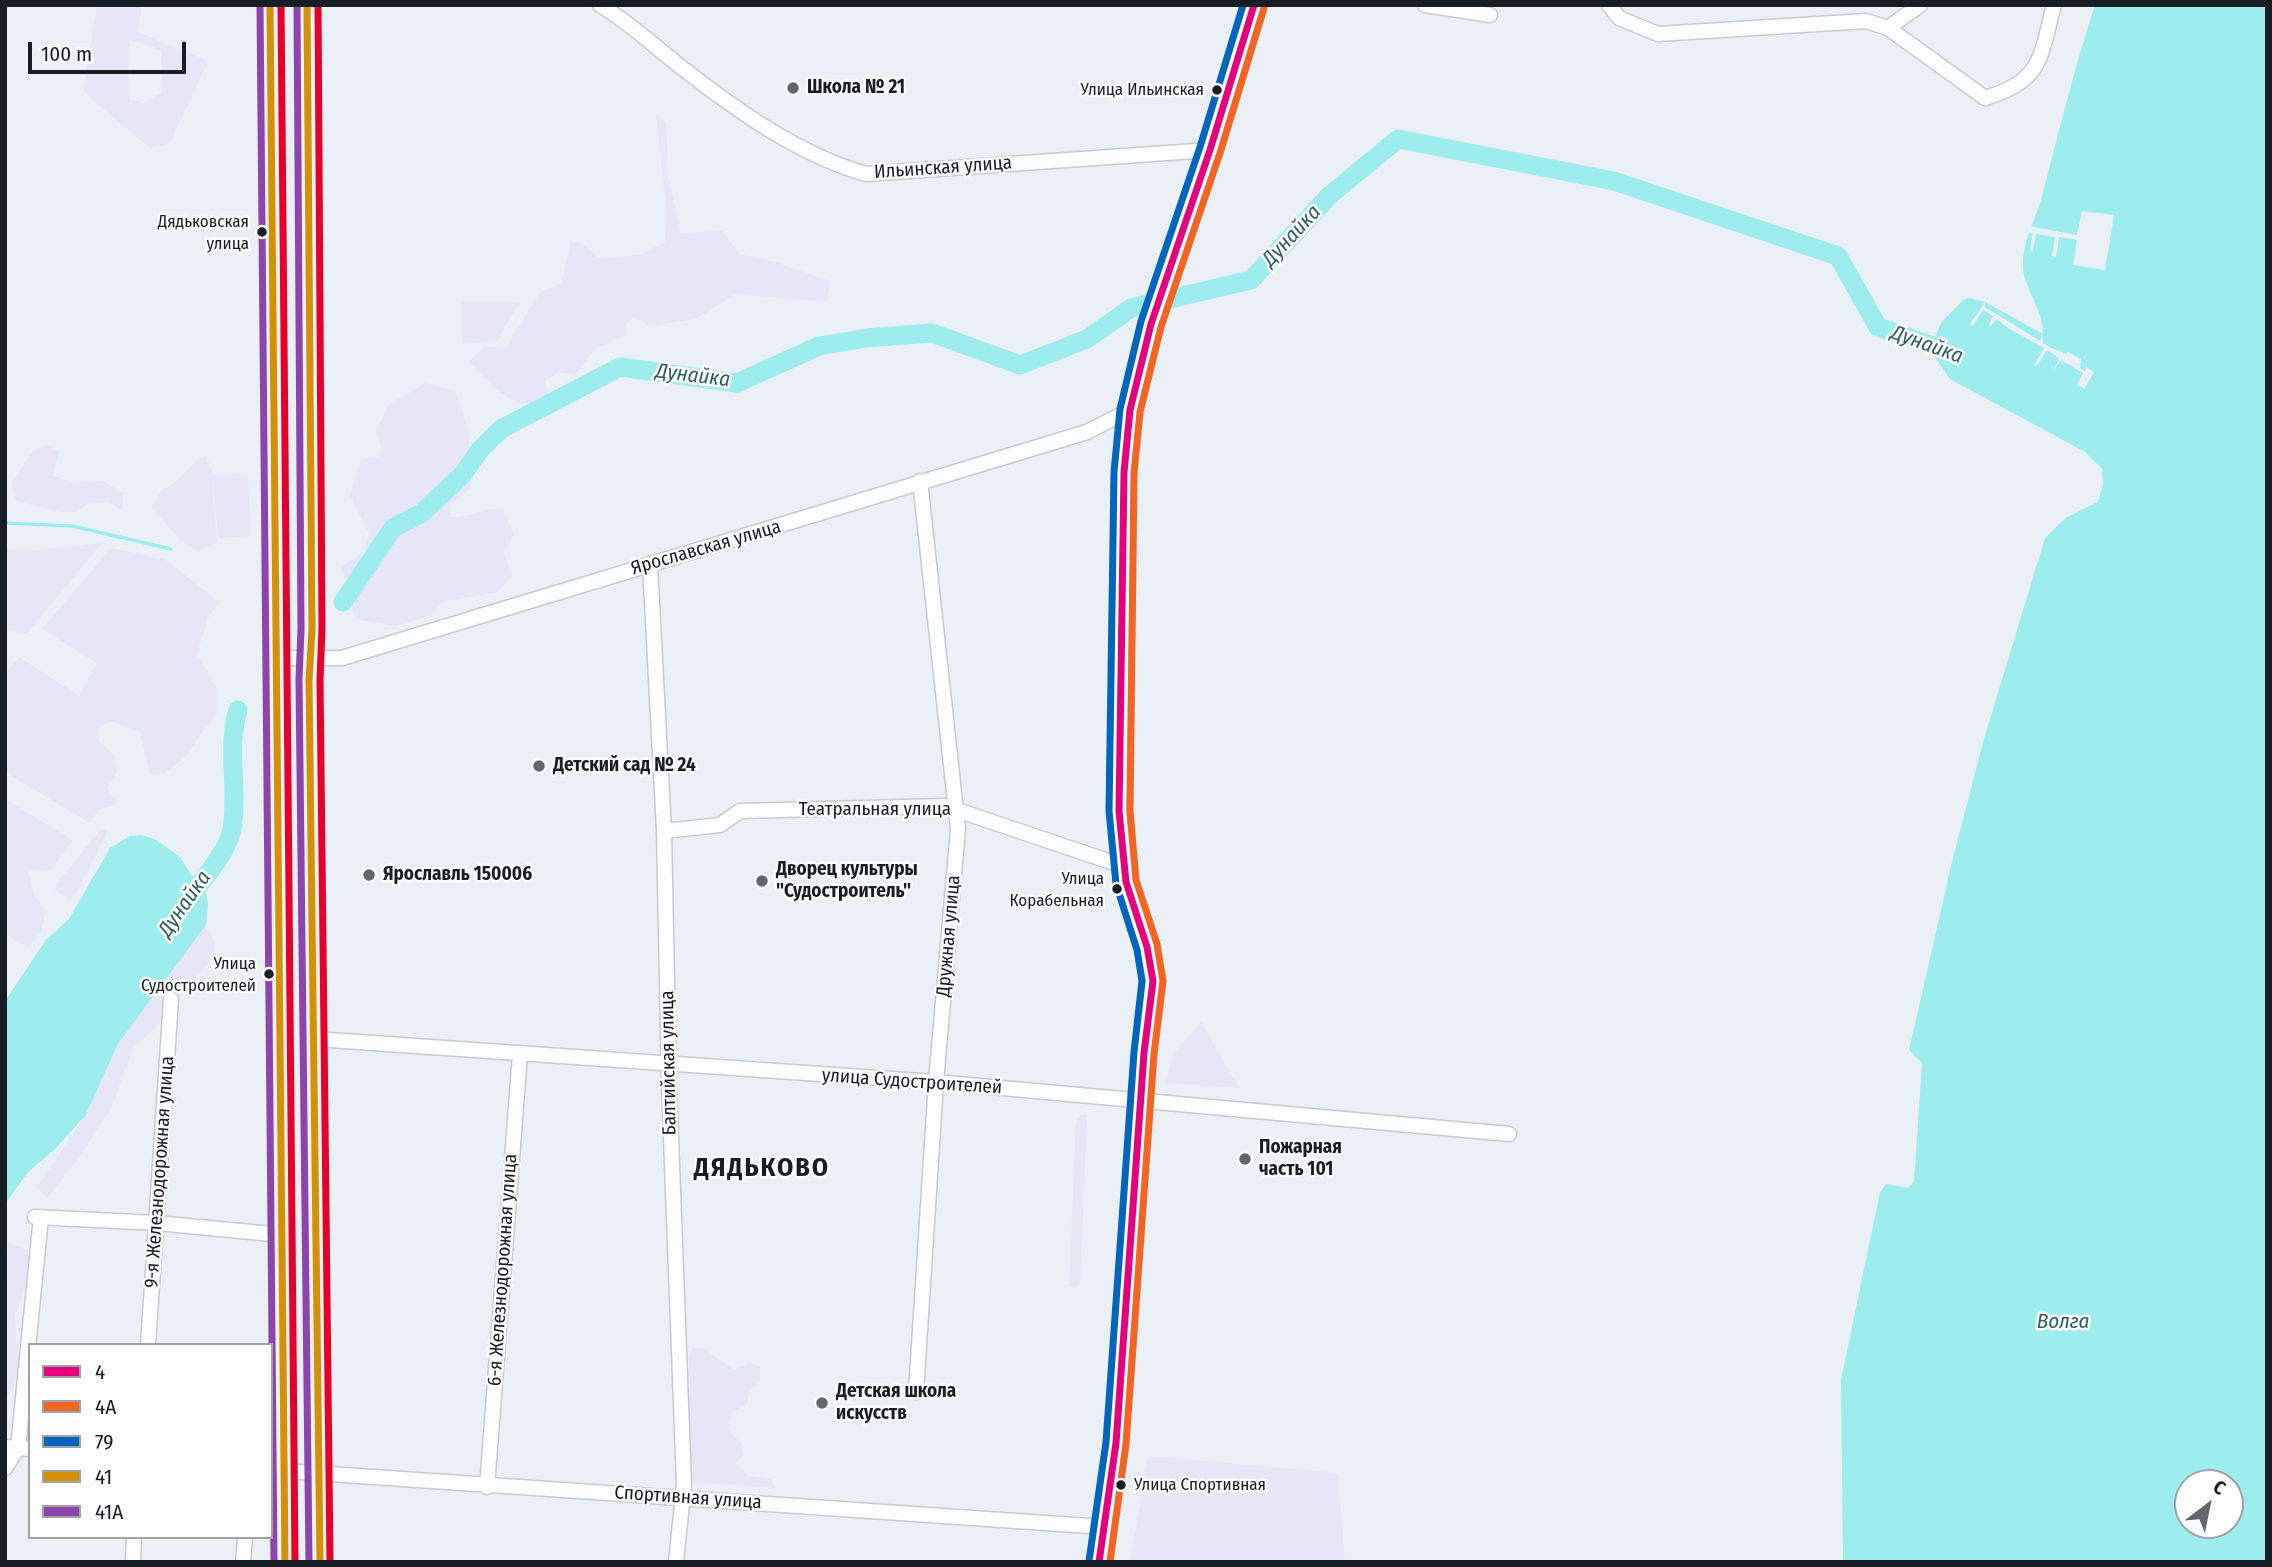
<!DOCTYPE html>
<html>
<head>
<meta charset="utf-8">
<style>
  body { margin:0 }
  #map { position:relative; width:2272px; height:1567px; overflow:hidden; background:#eaf0f6; font-family:"Fira Sans Condensed",sans-serif }
  canvas { display:block }
  .frame { position:absolute; inset:0; border:7px solid #161d24; pointer-events:none }
  .legend { position:absolute; left:28px; top:1343px; width:245px; height:196px; box-sizing:border-box; background:#fcfcfc; border:2px solid #a0a3a6; margin:0; padding:9px 12px; list-style:none; font-size:21px; color:#161d24 }
  .legend li { display:flex; align-items:center; gap:14px; height:35px }
  .legend b { width:35px; border:2px solid #a0a3a6 }
  .north { position:absolute; left:2174px; top:1469px; width:70px; height:70px; box-sizing:border-box; background:#fcfcfc; border:2px solid #a0a3a6; border-radius:50%; rotate:32deg; font-size:19px; font-weight:700; line-height:28px; text-align:center; color:#161d24 }
  .north::after { content:''; display:block; margin:auto; width:24px; height:32px; background:#60676e; clip-path:polygon(50% 0,100% 100%,50% 72%,0 100%) }
  .scale { position:absolute; left:28px; top:42px; width:158px; height:32px; box-sizing:border-box; border:4px solid #161d24; border-top:0; padding-left:9px; font-size:21px; line-height:24px; white-space:nowrap; color:#161d24; -webkit-text-stroke:5px #fcfcfc; paint-order:stroke }
</style>
</head>
<body>
<div id="map">
<canvas width="2272" height="1567"></canvas>
<div class="frame"></div>
<ul class="legend">
<li><b style="height:9px;background:#e5007d"></b>4</li>
<li><b style="height:9px;background:#f26522"></b>4А</li>
<li><b style="height:9px;background:#0065bd"></b>79</li>
<li><b style="height:9px;background:#d59105"></b>41</li>
<li><b style="height:9px;background:#8e44ad"></b>41А</li>
</ul>
<div class="north">С</div>
<div class="scale">100 m</div>
</div>
<script>
const context = document.querySelector('canvas').getContext('2d');
context.lineJoin = 'round';
function paint(path, color) { context.fillStyle = color; context.fill(path, 'evenodd'); }
function trace(path, color, width, dash) { context.strokeStyle = color; context.lineWidth = width; context.lineCap = dash ? 'butt' : 'round'; context.setLineDash(dash || []); context.stroke(path); }
function drawText(font, color, halo, rows, align = 'center') {
  context.font = font + ' "Fira Sans Condensed",sans-serif'; context.lineWidth = 5; context.setLineDash([]); context.textBaseline = 'middle'; context.strokeStyle = halo; context.fillStyle = color; for (const [text, x, y, turn = 0] of rows) {
    context.save(); context.translate(x, y); context.rotate((+turn || 0) * Math.PI / 180); context.textAlign = isNaN(turn) ? turn : align; if (halo) context.strokeText(text, 0, 0); context.fillText(text, 0, 0); context.restore();
  }
}
const green = new Path2D(`
  M97 5H142L138 32 208 61 170 143 150 148 83 92ZM129 39 161 50 162 93 143 103 129 99Z
  M656 114 666 122 668 176 681 233 723 231 739 254 775 262 830 281 827 302 735 294 696 319 649 326 634 317 627 323 626 335 593 350 576 375 558 372 545 381 549 395C522 420 488 383 470 362L482 348 507 346 540 292 561 284 571 241 582 243 598 258 639 255 665 242 666 208Z
  M462 302H520L497 341 462 344Z
  M425 383 455 390 469 432 471 488 450 504V517C470 518 484 507 503 509L514 534 504 553 512 576 498 592 441 602 431 616 395 626 360 620 354 614 342 566 364 552 369 533 350 496 361 459 379 457 381 446 376 430 389 405Z
  M47 445 59 452 53 476 76 483 102 481 123 493 122 511 109 502 88 504 77 512H61L16 501 12 483 33 451Z
  M206 456 211 469 217 543 197 551 180 540 152 508 162 489C182 484 187 463 206 456Z
  M248 474 251 536 218 538 212 475Z
  M102 543 27 633 5 631V549L38 550Z
  M111 548 166 560 219 602 207 620 197 654 217 689V713L185 757 165 773 150 775 140 732 112 722 100 726 99 741 114 754 117 772 107 788 118 805 99 809 90 823 5 772V674L19 657 79 696 97 663 42 629Z
  M5 799 73 840 53 869 28 871 34 894 46 911 41 932 29 948 5 934Z
  M102 828 107 832 77 892 69 900 55 890 57 883Z
  M206 925 214 941V956L153 1031 133 1048 112 1106 80 1156 47 1198 37 1187 85 1116 118 1044Z
  M1201 1022 1239 1088 1166 1083 1174 1053Z
  M1082 1115H1087L1080 1285 1077 1288 1069 1287 1076 1122Z
  M8 1242 30 1251 25 1287 15 1315 18 1377 5 1401Z
  M693 1348H703L734 1370 749 1363 760 1366V1382L750 1391 747 1404 731 1413 728 1430 741 1443 743 1455 735 1463 749 1476 771 1479 775 1488 692 1482 687 1407C696 1388 683 1366 693 1348Z
  M1148 1456 1338 1473 1345 1562H1130Z`);
const water = new Path2D(`
  M2095 5H2267V1562H1843L1841 1380 1880 1192 1886 1184 1908 1188 1914 1181 1922 1063 1909 1050 1951 866 1983 742 2045 538 2067 517 2098 502 2103 485 2102 469 2085 452 1950 379 1935 357 1933 344 1940 324 1963 300 1970 298 1985 302 2043 334C2043 310 2024 287 2023 268 2022 242 2035 221 2042 196 2059 132 2074 68 2095 5ZM2188 1483H2230V1525H2188Z
  M142 835 156 840 181 858 192 876 204 877 208 905 206 925 118 1044 85 1116 54 1150 28 1172 5 1204V1001L46 940 69 919 110 848 130 836Z`);
const pier = new Path2D(`
  M2082 211 2114 215 2105 270 2073 265 2077 240 2059 237 2056 257 2052 256 2055 237 2036 234 2033 251 2030 250 2033 233 2025 231 2027 226 2077 235Z
  M1985 302V307L2040 341 2042 335 2043 343 2049 347 2066 354 2068 352 2081 359 2080 368 2085 371 2087 367 2094 372 2084 389 2077 385 2083 373 2061 360 2054 370 2059 358 2047 350 2037 366 2035 364 2044 348 2008 328 1997 319 1991 326 1989 325 1993 316 1983 310 1973 326 1970 324Z`);
const stream = new Path2D(`
  M5 523 72 526 171 549`);
const river = new Path2D(`
  M343 602 393 528 422 513 463 474 479 451 501 429 620 367 737 383 819 346 867 338 932 333 1020 365 1087 339 1131 308 1251 280 1330 195 1398 139 1614 181 1838 256 1878 327 1957 354
  M189 898C203 878 227 854 232 829 239 790 226 749 238 710`);
const minor = new Path2D(`
  M600 5C630 23 654 46 681 67 736 110 799 155 866 174L1210 150
  M1425 5 1490 15
  M1609 5 1619 18 1658 34 1866 21 1888 28 1985 98C2043 81 2040 57 2054 5
  M1888 28 1920 5
  M650 564 664 831 669 1084 684 1484 676 1562
  M276 658H342L1087 432 1130 410
  M664 831 720 825 740 811 945 806 1123 866
  M315 1039 936 1082 1509 1134
  M35 1217 157 1223 282 1235
  M148 1345 171 999
  M916 1392 936 1082 958 829 920 481
  M5 1447 30 1449
  M5 1468 18 1448 41 1217
  M271 1470 1104 1527
  M487 1487 520 1054
  M133 1562 134 1537
  M243 1562 245 1537
  M1099 1562 1116 1443 1144 1053 1153 981 1147 947 1126 882 1119 811 1124 472 1130 410 1151 324 1210 150 1254 5`);
const major = new Path2D(`
  M270 5 285 1562
  M307 5 312 629 309 680 320 1562`);
const bus1 = new Path2D(`
  M1099 1562 1116 1443 1144 1053 1153 981 1147 947 1126 882 1119 811 1124 472 1130 410 1151 324 1210 150 1254 5`);
const bus2 = new Path2D(`
  M1110 1562 1126 1444 1154 1054 1163 981 1157 944 1136 880 1130 811 1134 473 1140 412 1161 327 1220 153 1264 8`);
const bus3 = new Path2D(`
  M1089 1561 1106 1442 1134 1052 1142 981 1137 950 1116 884 1109 811 1114 472 1120 409 1141 321 1200 147 1243 5`);
const bus4 = new Path2D(`
  M270 5 285 1562
  M307 5 312 629 309 680 320 1562`);
const bus5 = new Path2D(`
  M260 5 274 1562
  M297 5 301 629 299 680 309 1562`);
const bus6 = new Path2D(`
  M281 5 295 1562
  M318 5 322 629 320 680 330 1562`);
const markers = [
  [793,88,7,"#60676e"],
  [1217,90,6,"#161d24"],
  [262,232,6,"#161d24"],
  [539,766,7,"#60676e"],
  [369,875,7,"#60676e"],
  [762,881,7,"#60676e"],
  [1117,889,6,"#161d24"],
  [269,974,6,"#161d24"],
  [1245,1159,7,"#60676e"],
  [822,1403,7,"#60676e"],
  [1121,1485,6,"#161d24"]
];
const busNames = [
  ["Улица Ильинская",1204,90],
  ["Дядьковская",249,222],
  ["улица",249,244],
  ["Улица",1104,879],
  ["Корабельная",1104,901],
  ["Улица",256,964],
  ["Судостроителей",256,986],
  ["Улица Спортивная",1134,1485,"left"]
];
const poiNames = [
  ["Школа № 21",807,88],
  ["Детский сад № 24",553,766],
  ["Дворец культуры",776,870],
  ["\"Судостроитель\"",776,892],
  ["Ярославль 150006",383,875],
  ["Пожарная",1259,1148],
  ["часть 101",1259,1170],
  ["Детская школа",836,1392],
  ["искусств",836,1414]
];
const streetNames = [
  ["Ильинская улица",943,168,-4],
  ["Ярославская улица",706,548,-16],
  ["Театральная улица",875,810],
  ["Дружная улица",949,936,-85],
  ["Балтийская улица",669,1063,-91],
  ["улица Судостроителей",912,1082,4],
  ["9-я Железнодорожная улица",160,1172,-86],
  ["6-я Железнодорожная улица",503,1270,-86],
  ["Спортивная улица",688,1498,4]
];
const waterNames = [
  ["Дунайка",1292,236,-47],
  ["Дунайка",1927,345,20],
  ["Дунайка",693,376,7],
  ["Дунайка",185,904,-55],
  ["Волга",2063,1322]
];
const districtNames = [
  ["ДЯДЬКОВО",762,1169]
];
paint(green, '#e6e6f7');
paint(water, '#9eedee');
paint(pier, '#eaf0f6');
trace(stream, '#9eedee', 3.5);
trace(river, '#9eedee', 19);
trace(minor, '#c4cbd1', 17);
trace(major, '#c9ccd0', 20);
trace(minor, '#fcfdfe', 14);
trace(major, '#eff2f6', 18);
trace(bus1, '#e5007d', 7);
trace(bus2, '#f26522', 7);
trace(bus3, '#0065bd', 7);
trace(bus4, '#d59105', 7);
trace(bus5, '#8e44ad', 7);
trace(bus6, '#e4002b', 7);
for (const [x, y, r, color] of markers) { const dot = new Path2D(); dot.arc(x, y, r, 0, 2 * Math.PI); context.fillStyle = color; context.fill(dot); trace(dot, '#fcfcfc', 2.5); }
drawText('17px', '#161d24', '#fcfcfc', busNames, 'right');
drawText('bold 19px', '#161d24', '#fcfcfc', poiNames, 'left');
drawText('19px', '#161d24', '#fcfcfc', streetNames);
drawText('italic 21px', '#2e5e5d', '#fcfcfc', waterNames);
context.letterSpacing = '2px';
drawText('bold 26px', '#161d24', '#fcfcfc', districtNames);
context.letterSpacing = '0px';
</script>
</body>
</html>
